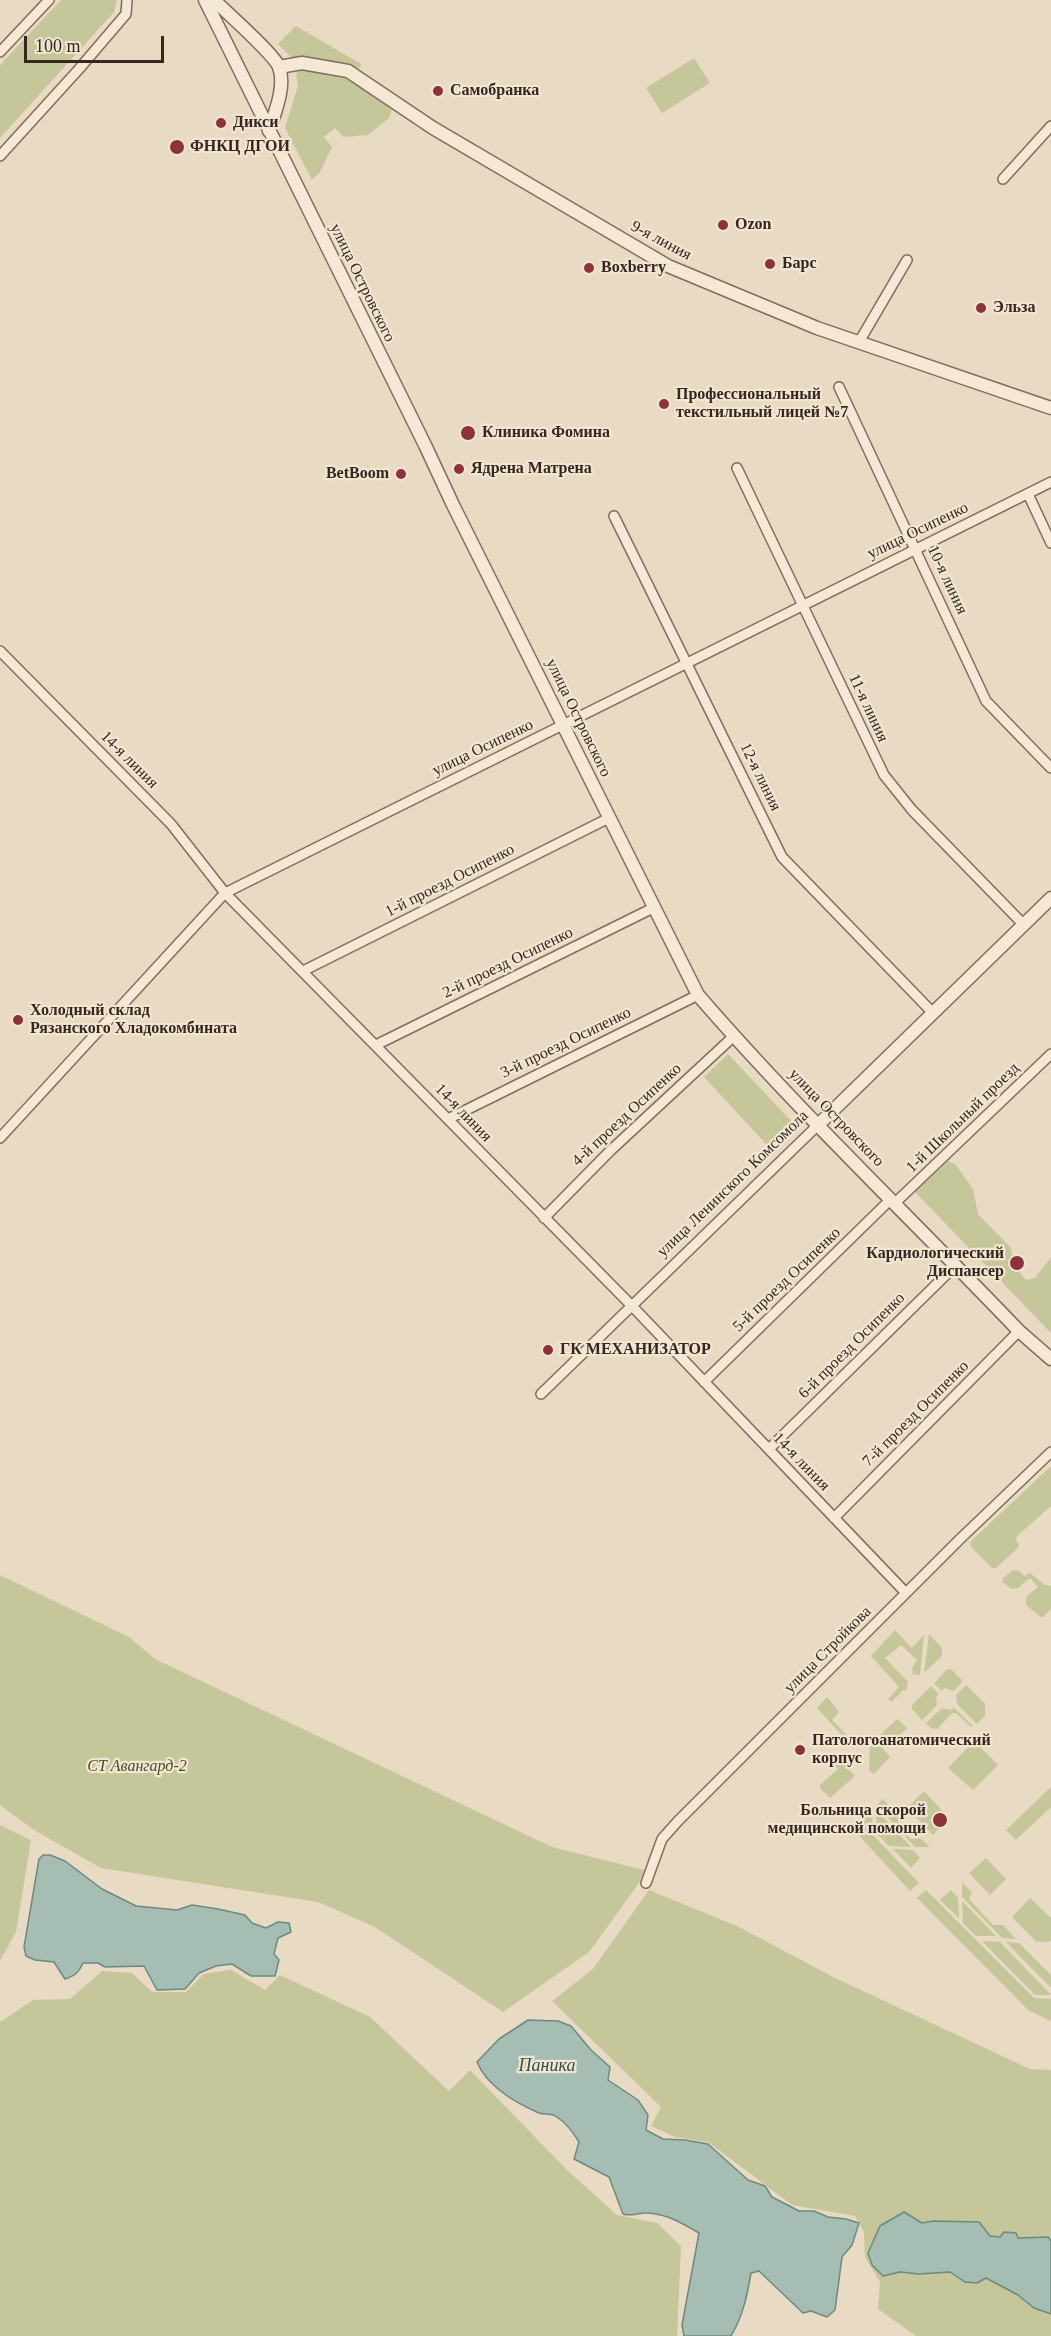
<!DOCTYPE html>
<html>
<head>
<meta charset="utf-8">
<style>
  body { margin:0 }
  #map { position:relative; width:1051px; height:2336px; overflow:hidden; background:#e9dac4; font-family:"Times New Roman",serif }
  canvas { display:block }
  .scale { position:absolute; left:24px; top:36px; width:140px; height:27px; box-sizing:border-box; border:3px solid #33271f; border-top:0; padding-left:8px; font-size:18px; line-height:21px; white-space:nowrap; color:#33271f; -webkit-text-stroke:4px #f2e5d2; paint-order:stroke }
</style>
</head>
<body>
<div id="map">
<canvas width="1051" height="2336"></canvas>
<div class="scale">100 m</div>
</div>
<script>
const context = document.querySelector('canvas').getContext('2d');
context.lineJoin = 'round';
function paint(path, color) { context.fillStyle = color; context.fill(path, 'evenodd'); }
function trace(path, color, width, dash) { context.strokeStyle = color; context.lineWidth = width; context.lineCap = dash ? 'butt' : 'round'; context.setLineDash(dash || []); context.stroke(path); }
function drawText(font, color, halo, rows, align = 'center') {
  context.font = font + ' "Times New Roman",serif'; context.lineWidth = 4.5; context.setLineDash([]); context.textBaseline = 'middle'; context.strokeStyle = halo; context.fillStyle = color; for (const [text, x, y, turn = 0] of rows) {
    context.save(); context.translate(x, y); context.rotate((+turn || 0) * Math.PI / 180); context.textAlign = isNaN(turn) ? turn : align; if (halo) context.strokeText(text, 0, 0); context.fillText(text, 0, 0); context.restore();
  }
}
const green = new Path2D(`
  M61 0H117L114 12 0 138V65Z
  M296 26 361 64 360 68 291 57 278 44Z
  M694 58 710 83 662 113 646 88Z
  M306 67 344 75 393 107 389 118 368 135 344 137 335 128 324 137 332 147 320 172 312 180 285 128 298 86 296 75 299 69Z
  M728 1054 794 1124 769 1147 704 1077Z
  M948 1161 956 1165 973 1189 978 1214 1011 1248 1014 1265 1026 1280 1035 1278 1051 1257V1333L915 1192Z
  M1051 1466V1506L1017 1536 1016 1540 1019 1544 1018 1548 996 1568H992L971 1547 970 1542Z
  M1013 1570 1020 1571 1024 1576 1030 1573 1045 1585 1051 1586V1609L1042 1618 1026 1605V1597L1038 1587 1030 1578 1018 1588 1012 1589 1002 1582 1003 1578Z
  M0 1575 129 1637 155 1659 552 1847 644 1870 639 1883 589 1952 503 2012 375 1927 318 1902 101 1868 34 1830 0 1805Z
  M895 1630 912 1648 924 1635 920 1675 913 1674 912 1668 917 1660 901 1645 885 1658 908 1682 906 1691 903 1690 892 1702 888 1699 899 1687 871 1656Z
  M929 1634 942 1648V1656L924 1673Z
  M951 1669 963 1681 954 1691 944 1688 942 1691 934 1684 946 1670Z
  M966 1685 985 1704V1716L977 1724 957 1704 956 1695Z
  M931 1686 939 1694 936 1697 937 1705 922 1720 912 1709V1705Z
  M827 1697 839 1712 832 1720 851 1740 848 1742 817 1708Z
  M942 1708 950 1710 954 1708 973 1726 971 1727 956 1713H952L937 1729 931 1728 926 1723Z
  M897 1719 907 1728 887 1747 878 1737Z
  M876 1740 890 1757 874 1774 869 1770 870 1742Z
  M974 1741 998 1765 973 1790 948 1768Z
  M833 1753 855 1776 830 1798 820 1788V1785L838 1769 828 1759Z
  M1051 1787V1807L1016 1840 1006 1830Z
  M924 1791 949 1818 933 1835 907 1808Z
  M883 1799 899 1817 897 1825 911 1839 920 1838 930 1847H915L877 1805Z
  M873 1811 872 1834 919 1883 910 1891 853 1829Z
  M877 1811 911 1847 889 1846 875 1832Z
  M0 1825 31 1840 16 1932 0 1961Z
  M893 1849 913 1850 920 1858 911 1868Z
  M986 1858 1006 1879 990 1895 969 1873Z
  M962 1883 972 1892 969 1899 993 1925H1003L1016 1939 1002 1938 962 1897Z
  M649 1890 739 1927 833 1977 1030 2069 1051 2070V2336H916L878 2309 880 2282 865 2257 864 2232 855 2216 792 2205 708 2142 675 2137 651 2126 661 2107 552 2001 593 1969Z
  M926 1890 1034 1998 1051 1999V2021L1028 2010 917 1898Z
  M951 1890 958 1898 959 1918 940 1900Z
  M1030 1898 1051 1918V1940L1049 1942H1037L1012 1917Z
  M962 1901 996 1936H976L963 1923Z
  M982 1941 1000 1942 1051 1995H1035Z
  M1006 1942 1019 1943 1051 1975V1988Z
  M231 1970 265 1990 280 1975 370 2017 449 2091 470 2070 566 2169 617 2215 657 2223 681 2246 677 2336H0V2022L33 2000 70 1999 102 1971 132 1973 152 1992H186L204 1974Z`);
const water = new Path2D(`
  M43 1855H50L65 1861 102 1889 136 1906 177 1910 192 1905 218 1909 245 1915 252 1923 266 1928 278 1922 289 1923 291 1932 278 1938 274 1954 279 1960 275 1976H251L232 1964 216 1966 199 1973 185 1989 157 1990 144 1966 105 1967 98 1963H83C79 1972 75 1976 65 1979L54 1962 35 1960 26 1956 24 1947 39 1859Z
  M528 2020 558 2021 571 2026 591 2050 610 2067 608 2080 638 2100 648 2115 646 2130 663 2139 685 2140 708 2144 748 2180 765 2186 772 2197 799 2211H814L828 2217 846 2219 859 2223 852 2245 842 2257 835 2310 827 2317 811 2311 803 2313 759 2271 751 2273C747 2296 743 2316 731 2336H684L682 2325 699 2233C682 2223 667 2214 648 2213 639 2212 632 2217 623 2214L609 2177 574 2159 579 2142C573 2132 566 2123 557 2117 552 2113 545 2115 539 2113 516 2103 487 2086 477 2062L499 2039Z
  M904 2212 922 2223 934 2221 979 2222 990 2236 1000 2237 1004 2232 1016 2233 1018 2238 1048 2237 1051 2241V2314L1034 2308 1018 2295 986 2278 977 2283 965 2282 950 2272 919 2274 900 2272 883 2276 872 2265 868 2253 880 2226Z`);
const minor = new Path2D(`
  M0 52 49 0
  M0 156 79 69 126 14 127 0
  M1003 179 1051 126
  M859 342 907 260
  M839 387 986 701 1051 768
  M737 468 884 775 912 810 1024 925
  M1028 494 1051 543
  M614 516 782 857 933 1013
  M0 651 171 824 225 893 632 1306 906 1593
  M303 971 609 818
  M376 1045 653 908
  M448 1119 698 995
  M0 1138 225 893 1051 482
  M895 1203 1051 1054
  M544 1218 610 1151 734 1036
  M704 1382 891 1199
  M541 1394 818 1125
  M769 1449 956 1265
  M834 1518 1019 1331
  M646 1883 662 1839 678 1821 959 1540 1051 1452`);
const tertiary = new Path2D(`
  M205 0 425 445 453 505 698 995C799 1112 912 1219 1019 1331L1051 1359
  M214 0C226 12 274 54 279 67 286 86 275 112 269 131
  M279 67 302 63 348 71 433 128 668 266 817 328 1051 408
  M818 1125 1051 898`);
const markers = [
  [438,91,6,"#8b323b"],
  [221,123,6,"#8b323b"],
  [177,147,8,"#8b323b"],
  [723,225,6,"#8b323b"],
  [770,264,6,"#8b323b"],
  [589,268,6,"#8b323b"],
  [981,308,6,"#8b323b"],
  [664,404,6,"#8b323b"],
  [468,433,8,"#8b323b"],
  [459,469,6,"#8b323b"],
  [401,474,6,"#8b323b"],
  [18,1020,6,"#8b323b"],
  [1017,1263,8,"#8b323b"],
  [548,1350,6,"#8b323b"],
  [800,1750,6,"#8b323b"],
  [940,1820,8,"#8b323b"]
];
const poiNames = [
  ["Самобранка",450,91],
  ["Дикси",233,123],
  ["ФНКЦ ДГОИ",190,147],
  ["Ozon",735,225],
  ["Барс",782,264],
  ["Boxberry",601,268],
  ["Эльза",993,308],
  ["Профессиональный",676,395],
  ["текстильный лицей №7",676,413],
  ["Клиника Фомина",482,433],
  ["Ядрена Матрена",471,469],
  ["BetBoom",389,474,"right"],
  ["Холодный склад",30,1011],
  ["Рязанского Хладокомбината",30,1029],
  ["Кардиологический",1004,1254,"right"],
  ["Диспансер",1004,1272,"right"],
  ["ГК МЕХАНИЗАТОР",560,1350],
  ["Патологоанатомический",812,1741],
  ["корпус",812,1759],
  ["Больница скорой",926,1811,"right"],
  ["медицинской помощи",926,1829,"right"]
];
const streetNames = [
  ["9-я линия",661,241,28],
  ["улица Островского",362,283,64],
  ["улица Осипенко",918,531,-26],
  ["10-я линия",947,580,65],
  ["11-я линия",868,708,65],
  ["улица Островского",578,718,64],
  ["улица Осипенко",483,748,-26],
  ["14-я линия",129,760,45],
  ["12-я линия",760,777,64],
  ["1-й проезд Осипенко",450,881,-27],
  ["2-й проезд Осипенко",508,963,-26],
  ["3-й проезд Осипенко",566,1043,-26],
  ["14-я линия",463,1113,46],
  ["4-й проезд Осипенко",627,1115,-43],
  ["улица Островского",836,1118,46],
  ["1-й Школьный проезд",963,1118,-44],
  ["улица Ленинского Комсомола",733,1184,-44],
  ["5-й проезд Осипенко",787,1280,-44],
  ["6-й проезд Осипенко",852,1346,-45],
  ["7-й проезд Осипенко",916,1414,-45],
  ["14-я линия",801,1462,46],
  ["улица Стройкова",828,1650,-45]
];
const parkNames = [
  ["СТ Авангард-2",137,1767]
];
const waterNames = [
  ["Паника",547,2066]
];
paint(green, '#c5c699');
paint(water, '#a5bdb3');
trace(water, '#6d8a80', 1.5);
trace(minor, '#826c5c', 12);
trace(tertiary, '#826c5c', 15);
trace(minor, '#f5e9d6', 9);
trace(tertiary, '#f5e9d6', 12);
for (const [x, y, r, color] of markers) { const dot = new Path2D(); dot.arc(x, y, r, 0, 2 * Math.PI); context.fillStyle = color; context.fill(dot); trace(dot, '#f2e5d2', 2); }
drawText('bold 16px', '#33271f', '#f2e5d2', poiNames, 'left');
drawText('16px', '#33271f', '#f2e5d2', streetNames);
drawText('italic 16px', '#484e27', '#f2e5d2', parkNames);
drawText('italic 18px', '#2f524c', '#f2e5d2', waterNames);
</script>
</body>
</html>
